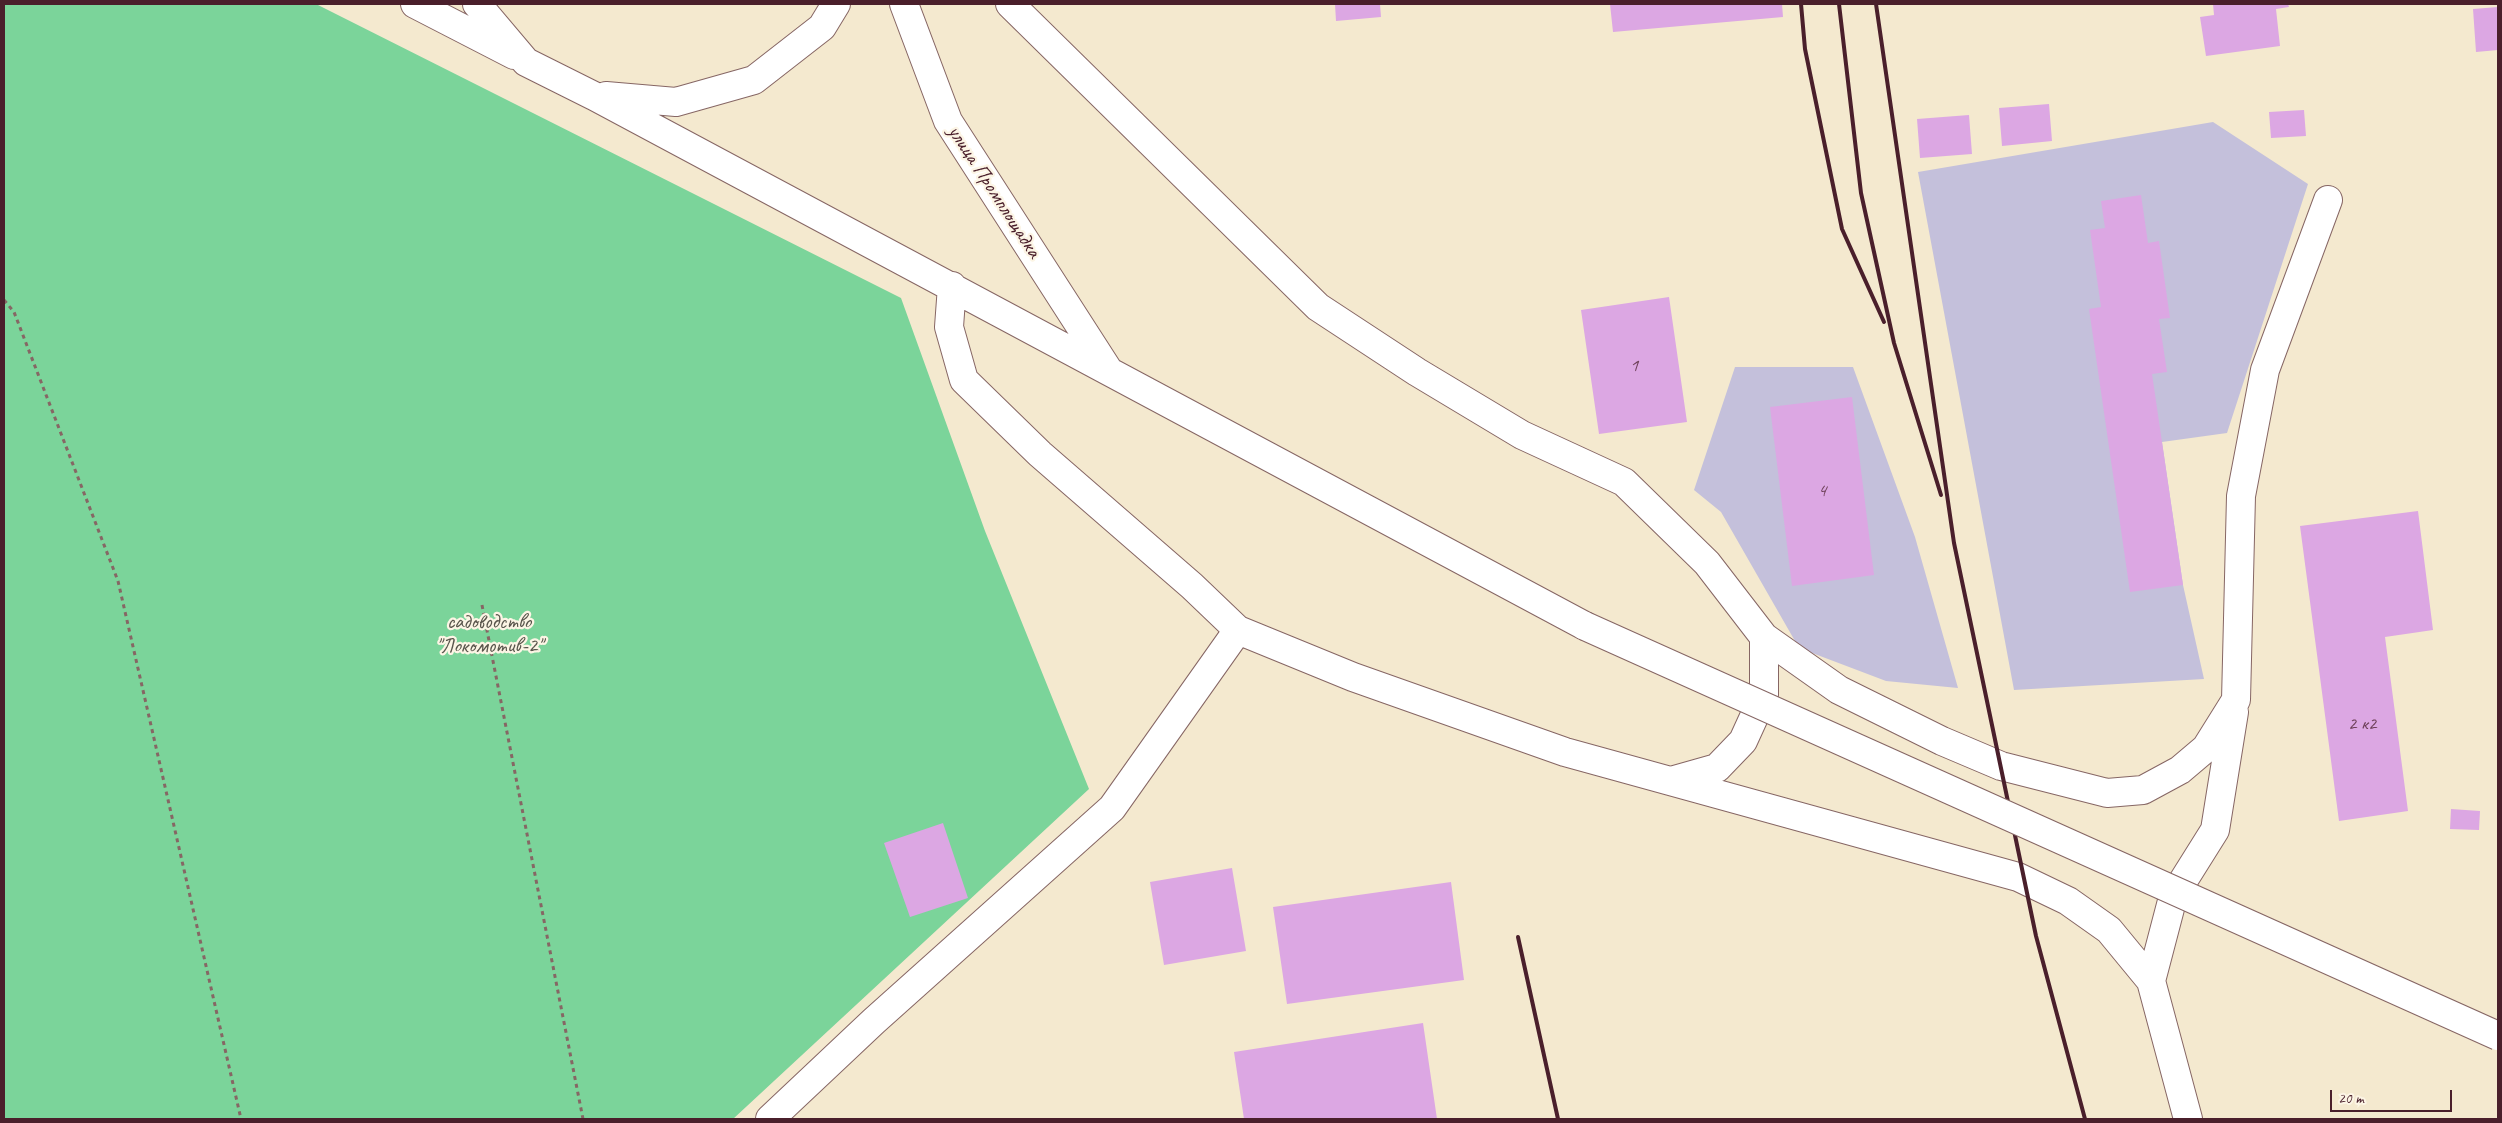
<!DOCTYPE html>
<html>
<head>
<meta charset="utf-8">
<style>
  body { margin:0 }
  #map { position:relative; width:2502px; height:1123px; overflow:hidden; background:#f4e9cf; font-family:Caveat,sans-serif }
  canvas { display:block }
  .frame { position:absolute; inset:0; border:5px solid #4a1f2b; pointer-events:none }
  .scale { position:absolute; left:2330px; top:1090px; width:122px; height:22px; box-sizing:border-box; border:2px solid #4a1f2b; border-top:0; padding-left:6px; font-size:15px; line-height:18px; white-space:nowrap; color:#4a1f2b; -webkit-text-stroke:4px #fcf5e5; paint-order:stroke }
</style>
</head>
<body>
<div id="map">
<canvas width="2502" height="1123"></canvas>
<div class="frame"></div>
<div class="scale">20 m</div>
</div>
<script>
const context = document.querySelector('canvas').getContext('2d');
context.lineJoin = 'round';
function paint(path, color) { context.fillStyle = color; context.fill(path, 'evenodd'); }
function trace(path, color, width, dash) { context.strokeStyle = color; context.lineWidth = width; context.lineCap = dash ? 'butt' : 'round'; context.setLineDash(dash || []); context.stroke(path); }
function drawText(font, color, halo, rows, align = 'center') {
  context.font = font + ' Caveat,sans-serif'; context.lineWidth = 4.5; context.setLineDash([]); context.textBaseline = 'middle'; context.strokeStyle = halo; context.fillStyle = color; for (const [text, x, y, turn = 0] of rows) {
    context.save(); context.translate(x, y); context.rotate((+turn || 0) * Math.PI / 180); context.textAlign = isNaN(turn) ? turn : align; if (halo) context.strokeText(text, 0, 0); context.fillText(text, 0, 0); context.restore();
  }
}
const industrial = new Path2D(`
  M2213 122 2308 184 2227 433 2162 442 2183 585 2204 679 2014 690 1918 172Z
  M1735 367H1853L1915 537 1958 688 1886 681 1799 648 1721 512 1694 490Z`);
const green = new Path2D(`
  M4 4H316L901 298 985 531 1089 789 733 1119H4Z`);
const building = new Path2D(`
  M1335 4H1380L1381 17 1336 21Z
  M1610 4H1782L1783 17 1613 32Z
  M2213 4H2288L2289 7 2276 9 2280 46 2206 56 2200 17 2214 15Z
  M2498 7V50L2476 52 2473 9Z
  M2049 104 2052 141 2002 146 1999 108Z
  M2304 110 2306 136 2271 138 2269 112Z
  M1969 115 1972 154 1920 158 1917 119Z
  M2141 195 2148 243 2159 241 2170 318 2159 319 2167 372 2152 374 2183 585 2130 592 2089 309 2101 307 2090 230 2105 228 2101 201Z
  M1669 297 1687 422 1599 434 1581 310Z
  M1852 397 1874 575 1792 586 1770 407Z
  M2418 511 2433 630 2385 637 2408 811 2339 821 2300 526Z
  M2451 809 2480 811 2479 830 2450 829Z
  M943 823 968 898 910 917 884 843Z
  M1232 868 1246 951 1164 965 1150 882Z
  M1451 882 1464 980 1287 1004 1273 907Z
  M1423 1023 1437 1119H1244L1234 1052Z`);
const path = new Path2D(`
  M4 300 14 312 118 581 241 1119
  M482 605 583 1119`);
const minor = new Path2D(`
  M415 4 514 55
  M477 4 526 62 594 96 1585 626
  M904 4 948 121 1107 368
  M1010 4 1318 307 1417 372 1522 435 1624 482 1707 563 1764 637V695L1743 741 1717 768 1671 781
  M606 96 676 102 754 80 822 27 836 4
  M1238 630 1353 677 1565 752 2018 877 2068 901 2109 930 2151 981 2188 1119
  M1764 637 1839 690 1942 741 2001 766 2107 793 2143 790 2180 770 2206 748 2236 700 2241 496 2265 370 2328 200
  M2151 981 2173 897 2215 830 2234 712
  M770 1119 874 1021 1112 808 1238 630 1192 586 1040 454 964 380 949 327 952 286`);
const rail = new Path2D(`
  M1801 4 1805 49 1842 229 1884 322
  M1839 4 1861 193 1894 343 1941 495
  M1876 4 1954 543 2036 936 2085 1119
  M1518 937 1558 1119`);
const minorBridge = new Path2D(`
  M1585 626 2498 1036`);
const numberNames = [
  ["1",1634,366],
  ["4",1822,491],
  ["2 к2",2362,724]
];
const streetNames = [
  ["улица Промплощадка",994,192,57]
];
const parkNames = [
  ["садоводство",489,622],
  ["\"Локомотив-2\"",489,646]
];
paint(industrial, '#c4c0db');
paint(green, '#7bd49a');
paint(building, '#dca7e3');
trace(minor, '#866664', 30);
trace(path, '#866664', 3, [4, 4]);
trace(minor, '#fff', 28);
trace(rail, '#4a1f2b', 4);
trace(minorBridge, '#866664', 30, []);
trace(minorBridge, '#fff', 28);
drawText('19px', '#6e4159', null, numberNames);
drawText('21px', '#4a1f2b', '#fcf5e5', streetNames);
drawText('21px', '#59554c', '#fcf5e5', parkNames);
</script>
</body>
</html>
